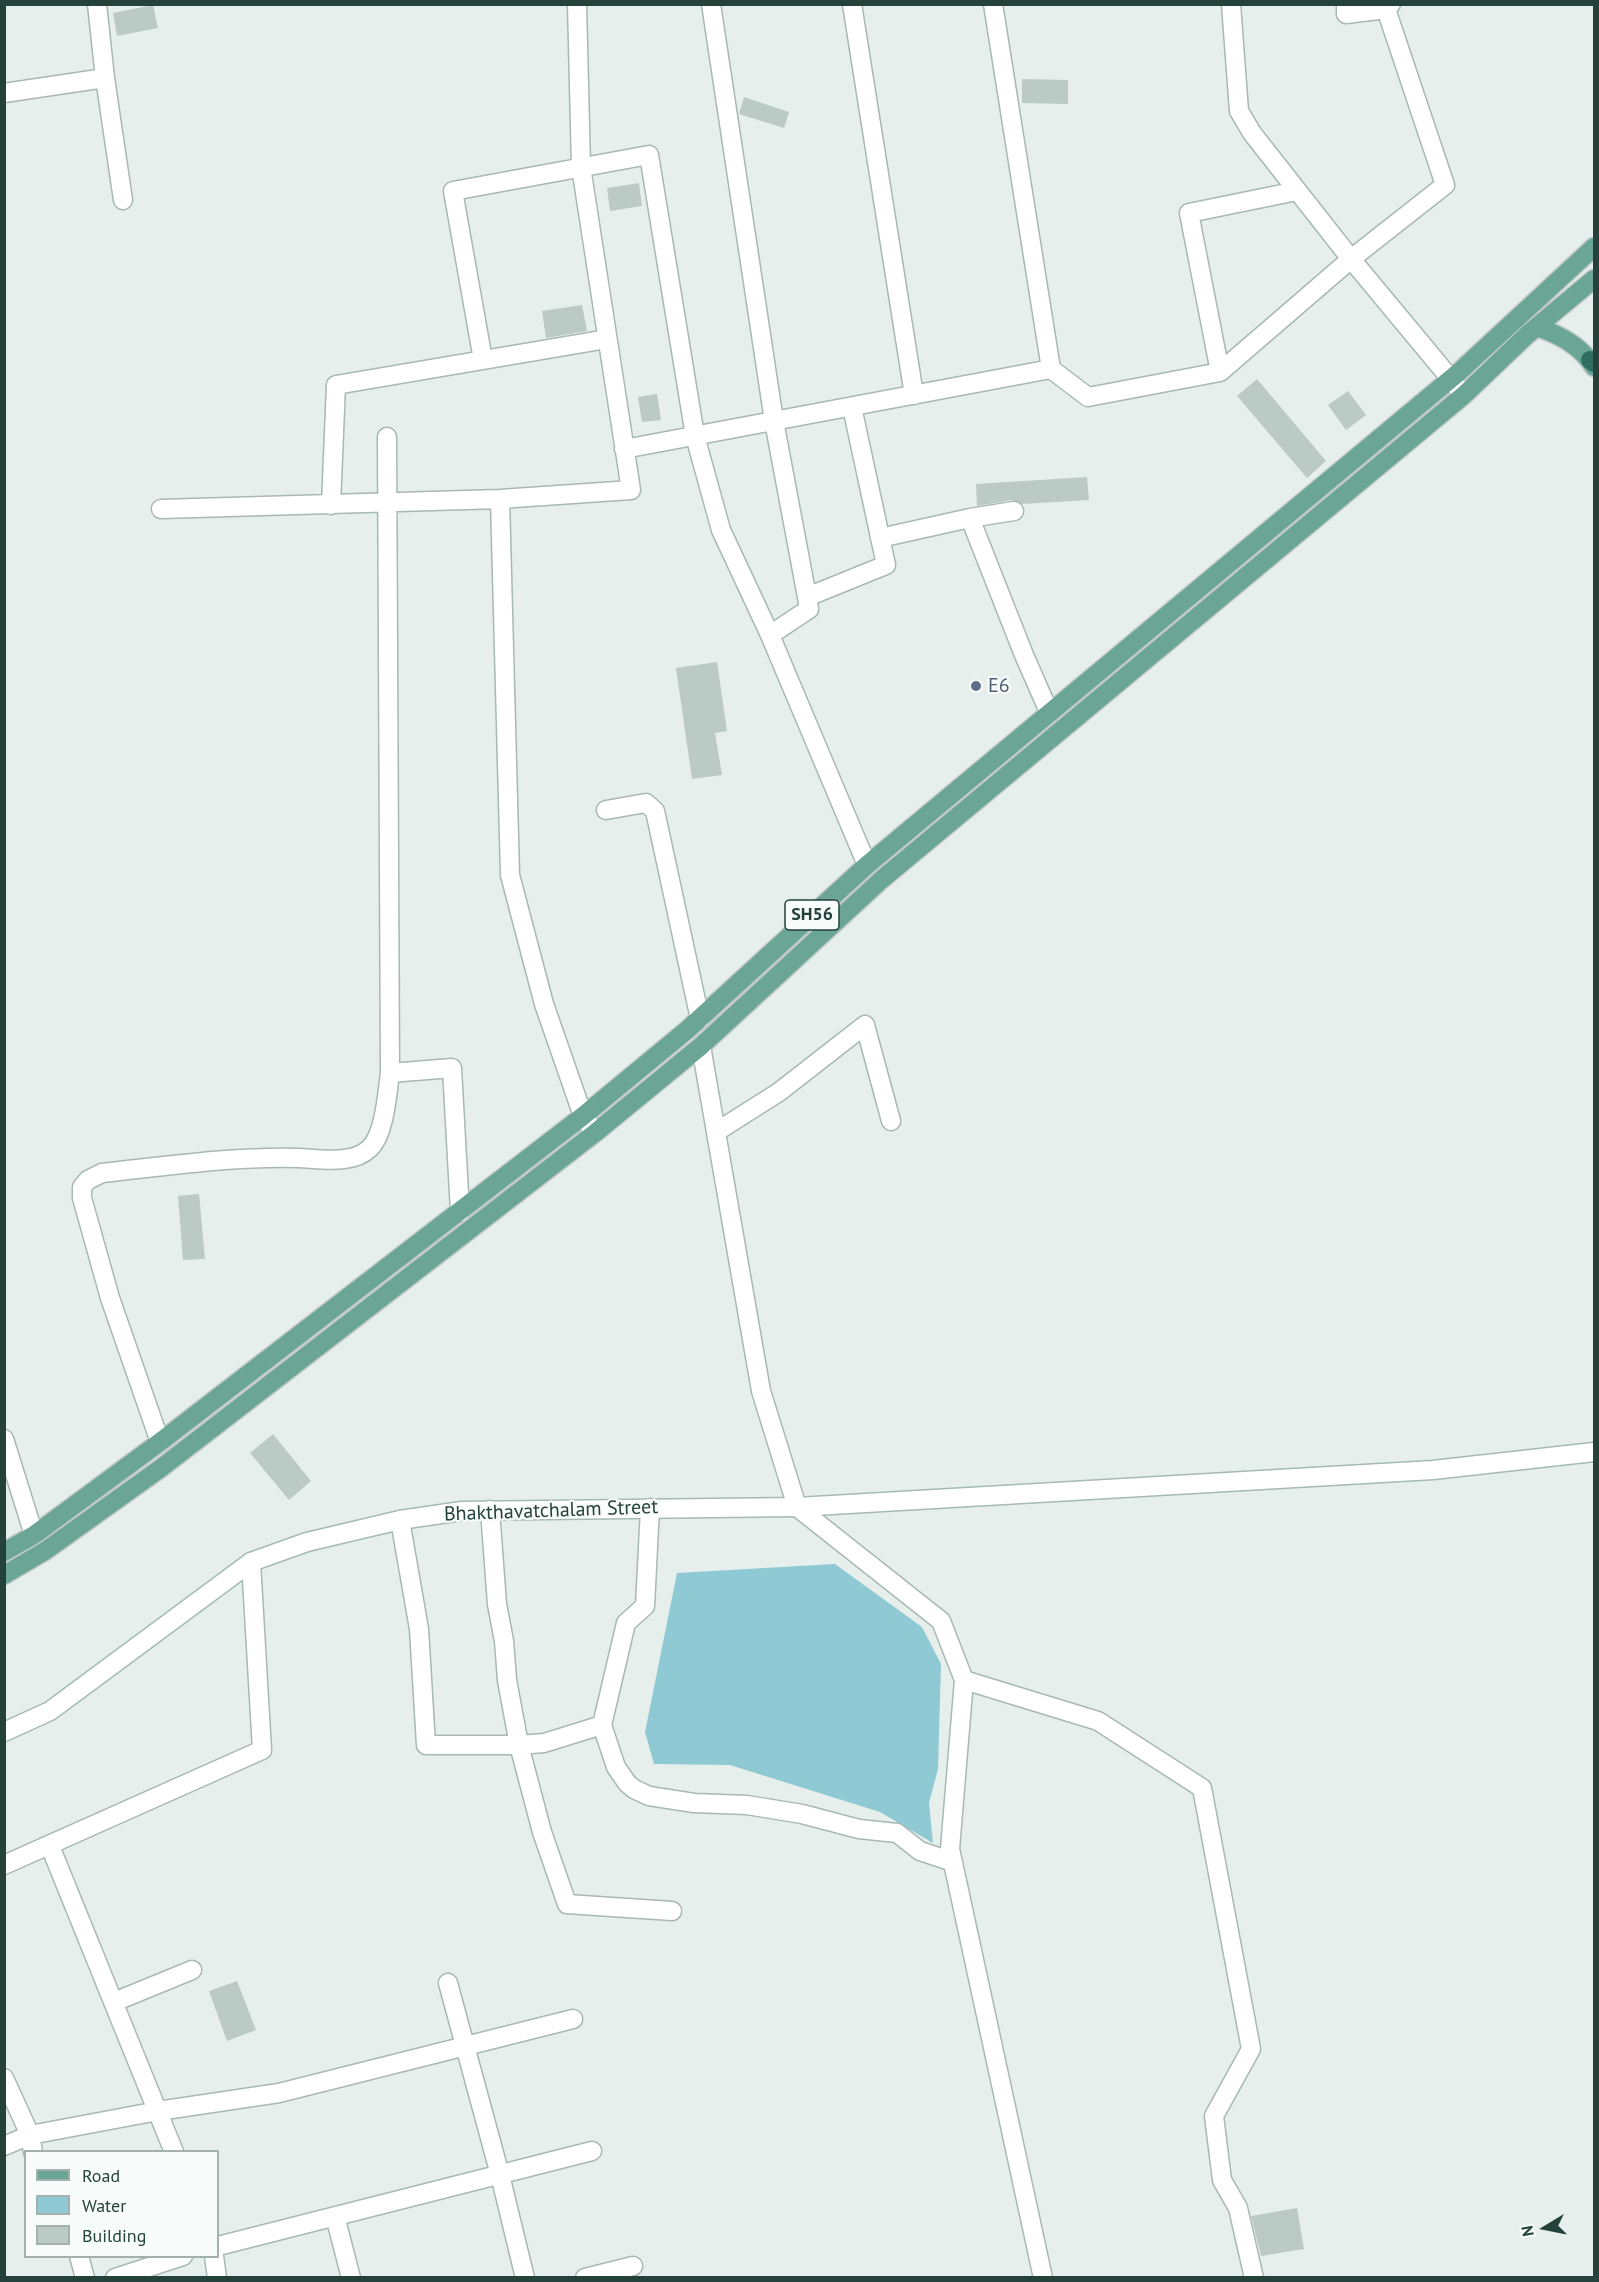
<!DOCTYPE html>
<html>
<head>
<meta charset="utf-8">
<style>
  body { margin:0 }
  #map { position:relative; width:1599px; height:2282px; overflow:hidden; background:#e6efeb; font-family:"PT Sans",sans-serif }
  canvas { display:block }
  .frame { position:absolute; inset:0; border:6px solid #24423a; pointer-events:none }
  .legend { position:absolute; left:24px; top:2150px; width:195px; height:108px; box-sizing:border-box; background:#f7fbf9; border:2px solid #a3b1ad; margin:0; padding:8px 10px; list-style:none; font-size:18px; color:#24423a }
  .legend li { display:flex; align-items:center; gap:12px; height:30px }
  .legend b { width:30px; border:2px solid #a3b1ad }
  .north { position:absolute; left:1515px; top:2198px; width:60px; height:60px; -webkit-text-stroke:4px #f7fbf9; paint-order:stroke; rotate:260deg; font-size:16px; font-weight:700; line-height:24px; text-align:center; color:#24423a }
  .north::after { content:''; display:block; margin:auto; width:21px; height:27px; background:#24423a; clip-path:polygon(50% 0,100% 100%,50% 72%,0 100%) }
</style>
</head>
<body>
<div id="map">
<canvas width="1599" height="2282"></canvas>
<div class="frame"></div>
<ul class="legend">
<li><b style="height:8px;background:#6aa596"></b>Road</li>
<li><b style="height:16px;background:#8ec9d4"></b>Water</li>
<li><b style="height:16px;background:#bbcac4"></b>Building</li>
</ul>
<div class="north">N</div>
</div>
<script>
const context = document.querySelector('canvas').getContext('2d');
context.lineJoin = 'round';
function paint(path, color) { context.fillStyle = color; context.fill(path, 'evenodd'); }
function trace(path, color, width, dash) { context.strokeStyle = color; context.lineWidth = width; context.lineCap = dash ? 'butt' : 'round'; context.setLineDash(dash || []); context.stroke(path); }
function drawText(font, color, halo, rows, align = 'center') {
  context.font = font + ' "PT Sans",sans-serif'; context.lineWidth = 4.5; context.setLineDash([]); context.textBaseline = 'middle'; context.strokeStyle = halo; context.fillStyle = color; for (const [text, x, y, turn = 0] of rows) {
    context.save(); context.translate(x, y); context.rotate((+turn || 0) * Math.PI / 180); context.textAlign = isNaN(turn) ? turn : align; if (halo) context.strokeText(text, 0, 0); context.fillText(text, 0, 0); context.restore();
  }
}
const water = new Path2D(`
  M835 1564 922 1627 941 1664 938 1769 929 1803 933 1843 880 1812 730 1765 654 1764 645 1732 677 1573Z`);
const building = new Path2D(`
  M153 5 158 28 117 36 113 13Z
  M1022 79 1068 80V104L1022 103Z
  M744 97 789 112 784 128 739 114Z
  M639 183 642 206 610 211 607 188Z
  M582 305 587 331 546 338 542 311Z
  M1257 379 1326 461 1307 478 1237 396Z
  M1348 391 1366 415 1346 430 1328 405Z
  M657 394 661 420 642 422 638 397Z
  M1087 477 1089 500 1022 504 1012 500 977 506 976 484Z
  M717 662 727 731 715 733 722 775 692 779 676 668Z
  M199 1194 205 1259 183 1260 178 1196Z
  M273 1434 311 1481 289 1500 250 1453Z
  M237 1981 256 2030 227 2041 209 1991Z
  M1297 2208 1304 2249 1261 2256 1251 2216Z`);
const street = new Path2D(`
  M97 4 105 78
  M711 4 774 421 807 597
  M852 4 914 395
  M993 4 1051 369 1088 397 1220 372 1351 259 1464 395
  M1231 4 1239 111 1252 133 1351 259 1445 185 1386 9 1391 4
  M1346 4V14L1386 9
  M4 93 105 78 123 200
  M483 360 453 191 649 155 695 436 721 530 770 635 867 865
  M1220 372 1189 213 1297 191
  M387 437 390 1073 452 1068 460 1212
  M624 449 1051 369
  M500 499 510 875 544 1004 583 1116 591 1127
  M331 505 336 385 607 339
  M161 509 500 499 631 490 581 167 577 4
  M970 518 1014 511
  M880 538 970 518 1024 655 1049 712
  M770 635 809 609 807 597 886 565 852 407
  M606 810 646 803 655 811 700 1019
  M701 1046 761 1391 797 1507 941 1621 964 1680 950 1849 1043 2278
  M716 1132 779 1092 865 1025 891 1121
  M4 1439 34 1535
  M160 1442 110 1298 82 1198V1187L88 1180 102 1173C167 1166 234 1156 299 1158 321 1159 353 1165 370 1148 385 1133 387 1094 390 1073
  M650 1508 645 1606 626 1623 602 1725 616 1767 627 1783 634 1789 649 1796 694 1803 747 1805 802 1814 859 1829 897 1833 920 1851 953 1862
  M490 1510 497 1604 504 1641 507 1680 519 1745 542 1832 567 1904 672 1911
  M400 1520 419 1629 426 1745H519L544 1743 602 1725
  M964 1680 1098 1721 1202 1788 1251 2049 1214 2116 1222 2180 1238 2208 1254 2278
  M50 1846 174 2152
  M4 1865 262 1750 251 1562
  M448 1983 500 2175 525 2278
  M114 2002 192 1970
  M4 2078 30 2135 33 2152
  M4 2146 30 2135 158 2111 279 2093 573 2019
  M335 2216 351 2278
  M218 2246 592 2151
  M79 2256 85 2278
  M214 2256 217 2278
  M115 2278 183 2256
  M585 2278 633 2266`);
const secondary = new Path2D(`
  M4 1732 50 1711 251 1562 307 1542 400 1520 462 1511 797 1507 1433 1470 1594 1452`);
const primary = new Path2D(`
  M1537 327C1560 335 1581 346 1594 367
  M4 1552 34 1535 160 1442 583 1116 687 1030 867 865 1459 372 1594 247
  M4 1575 45 1551 161 1468 595 1133 701 1046 881 880 1464 395 1528 334 1594 279`);
const highway = new Path2D(`
  M1590 360 1594 363`);
const markers = [
  [976,686,6,"#5c6f8a"]
];
const shields = [
  [812,915,54]
];
const shieldNames = [
  ["SH56",812,915]
];
const serviceNames = [
  ["E6",988,686]
];
const streetNames = [
  ["Bhakthavatchalam Street",551,1511,-2]
];
paint(water, '#8ec9d4');
paint(building, '#bbcac4');
trace(street, '#a8b8b2', 21);
trace(secondary, '#a4bbb3', 21);
trace(primary, '#c2cac8', 21);
trace(highway, '#c2cac8', 21);
trace(street, '#fff', 18);
trace(secondary, '#fff', 18);
trace(primary, '#6aa596', 18);
trace(highway, '#2f6f62', 18);
for (const [x, y, r, color] of markers) { const dot = new Path2D(); dot.arc(x, y, r, 0, 2 * Math.PI); context.fillStyle = color; context.fill(dot); trace(dot, '#f7fbf9', 2); }
for (const [x, y, w] of shields) { const box = new Path2D(); box.roundRect(x - w / 2, y - 15, w, 30, 4.5); context.fillStyle = '#f7fbf9'; context.fill(box); trace(box, '#24423a', 1.5); }
drawText('bold 18px', '#24423a', null, shieldNames);
drawText('20px', '#4e5e75', '#f7fbf9', serviceNames, 'left');
drawText('20px', '#24423a', '#f7fbf9', streetNames);
</script>
</body>
</html>
